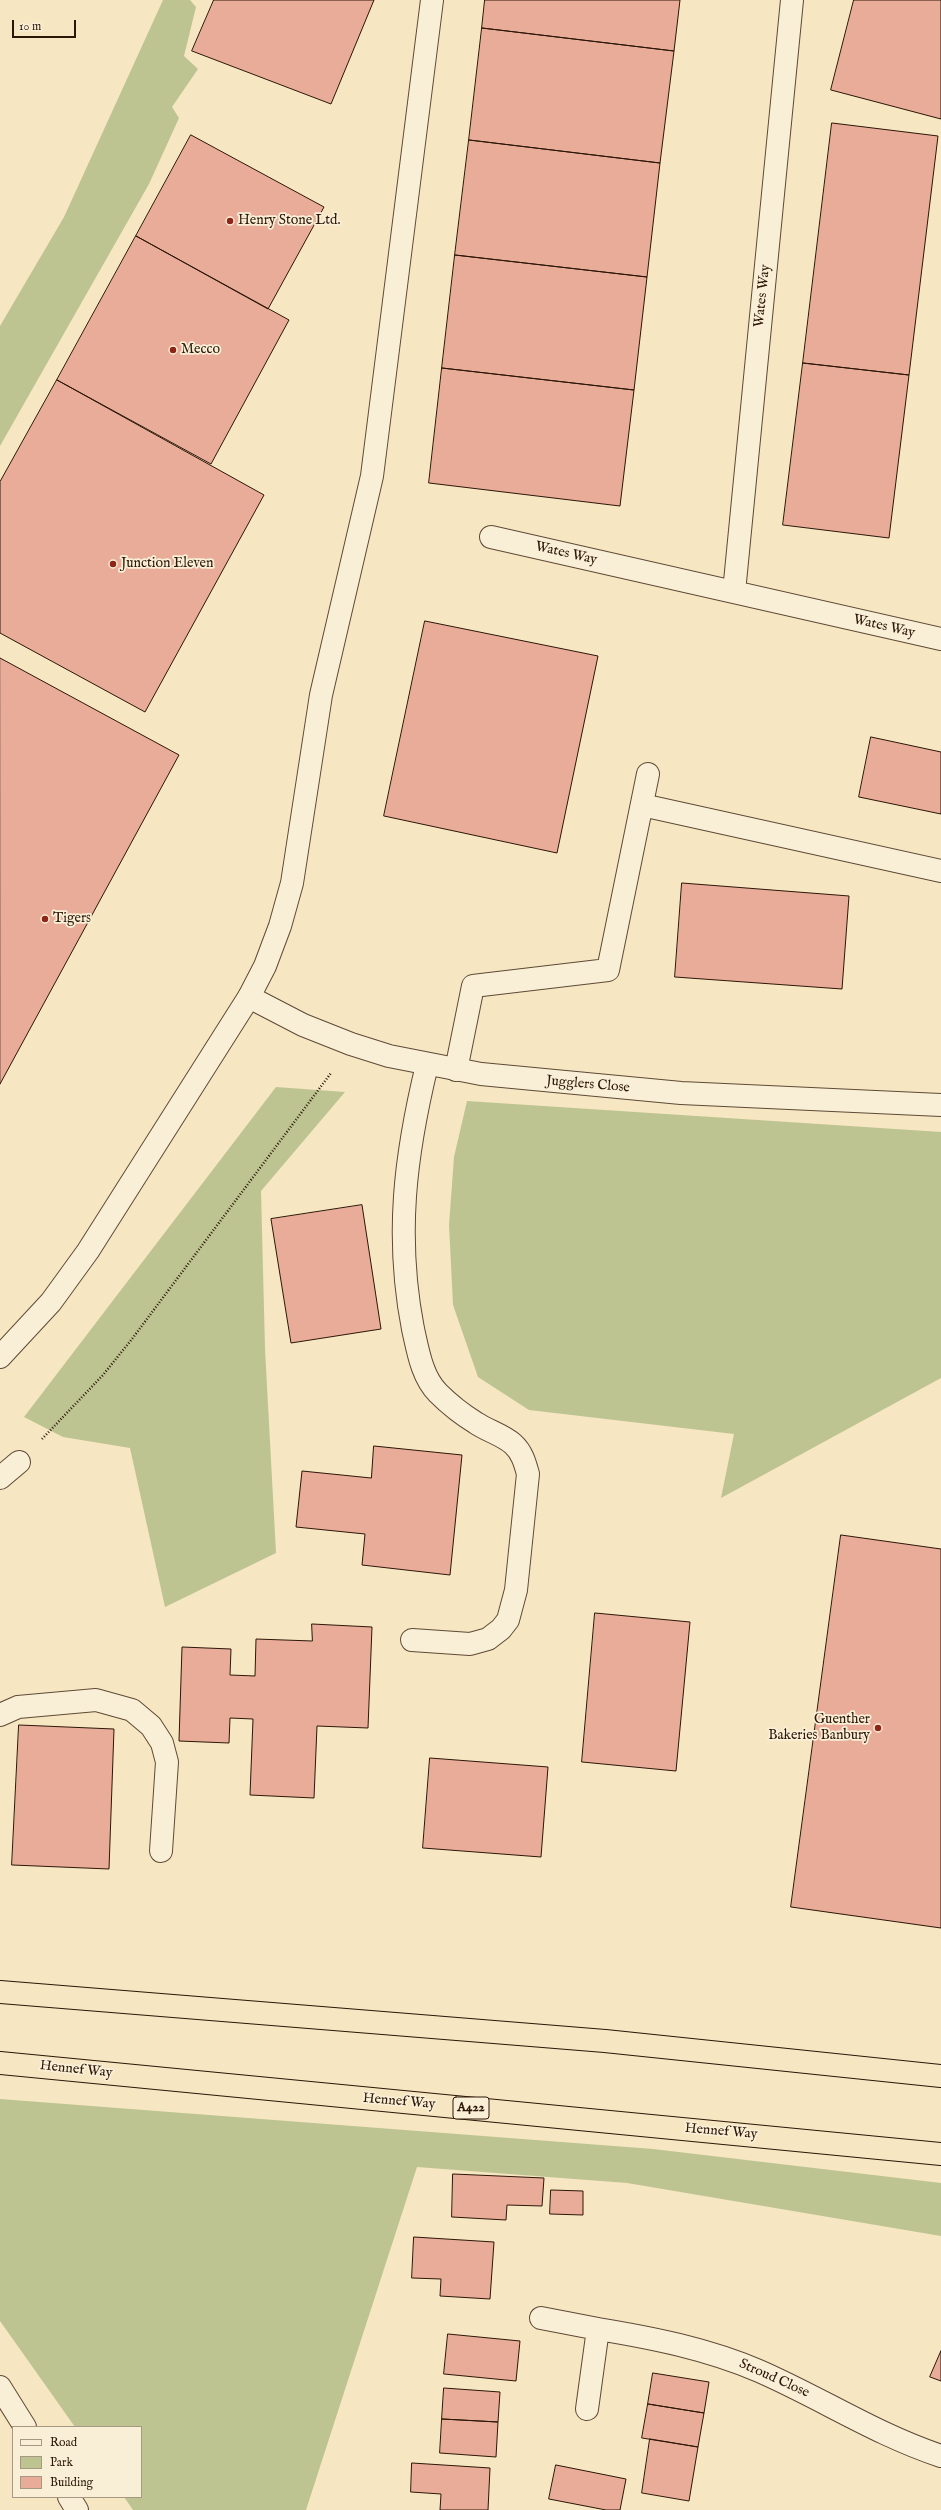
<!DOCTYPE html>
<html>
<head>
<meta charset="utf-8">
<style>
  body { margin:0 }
  #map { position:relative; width:941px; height:2510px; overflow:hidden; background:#f6e6c1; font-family:"IM FELL English",serif }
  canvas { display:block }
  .legend { position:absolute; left:12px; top:2426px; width:130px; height:72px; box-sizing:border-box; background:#f9efd7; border:1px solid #a79884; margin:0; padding:5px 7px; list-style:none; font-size:12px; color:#2c1607 }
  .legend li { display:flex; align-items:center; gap:8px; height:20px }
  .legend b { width:20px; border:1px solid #a79884 }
  .scale { position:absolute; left:12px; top:20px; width:64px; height:18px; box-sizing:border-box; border:2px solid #2c1607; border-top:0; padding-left:5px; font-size:12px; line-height:14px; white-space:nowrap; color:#2c1607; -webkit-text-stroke:3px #f9efd7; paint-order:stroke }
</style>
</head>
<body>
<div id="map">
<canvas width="941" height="2510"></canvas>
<ul class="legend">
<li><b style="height:5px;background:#f9efd7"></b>Road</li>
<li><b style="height:11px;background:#bdc492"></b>Park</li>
<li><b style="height:11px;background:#e9ac99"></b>Building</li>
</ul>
<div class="scale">10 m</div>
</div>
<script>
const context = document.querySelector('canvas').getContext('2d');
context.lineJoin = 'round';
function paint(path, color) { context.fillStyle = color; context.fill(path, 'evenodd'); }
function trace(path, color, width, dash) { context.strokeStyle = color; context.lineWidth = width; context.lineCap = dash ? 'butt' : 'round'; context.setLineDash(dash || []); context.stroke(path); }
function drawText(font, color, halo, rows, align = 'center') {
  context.font = font + ' "IM FELL English",serif'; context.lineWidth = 3.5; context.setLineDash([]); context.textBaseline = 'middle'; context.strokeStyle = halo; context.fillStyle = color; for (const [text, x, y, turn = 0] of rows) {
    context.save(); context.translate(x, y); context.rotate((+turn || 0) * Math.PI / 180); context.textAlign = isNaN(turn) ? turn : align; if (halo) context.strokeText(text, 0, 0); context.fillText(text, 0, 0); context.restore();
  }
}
const green = new Path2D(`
  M163 0H190L196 7 184 56 198 69 172 107 179 118 149 184 0 446V326L64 217Z
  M276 1087 345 1092 261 1191 265 1349 276 1553 165 1607 130 1448 63 1437 24 1417Z
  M467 1101 941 1132V1378L721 1498 734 1434 529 1410 478 1377 453 1305 449 1225 454 1157Z
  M0 2099 653 2149 941 2183V2236L627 2183 417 2167 306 2510H133L124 2497H141V2427H75L0 2321Z`);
const building = new Path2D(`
  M214 0H374L331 104 192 51Z
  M485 0H680L674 51 482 28Z
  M854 0H941V119L831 90Z
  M482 28 674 51 660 163 469 140Z
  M832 123 938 136 909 375 803 363Z
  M191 135 324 207 268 309 136 236Z
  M469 140 660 163 647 277 455 255Z
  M136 236 289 320 211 464 57 380Z
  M455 255 647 277 634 390 442 368Z
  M803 363 909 375 889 538 783 525Z
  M442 368 634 390 620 506 429 483Z
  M57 380 264 495 145 712 0 633V482Z
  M425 621 598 656 557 853 384 816Z
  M0 658 179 755 0 1084Z
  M871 737 941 752V814L859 797Z
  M682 883 849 896 842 989 675 977Z
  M362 1205 381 1329 291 1343 271 1219Z
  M374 1446 462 1455 450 1575 362 1565 365 1534 296 1527 302 1471 371 1478Z
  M841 1535 941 1549V1928L791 1907Z
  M595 1613 690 1622 676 1771 582 1762Z
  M312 1624 372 1627 368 1728 317 1726 314 1798 250 1795 253 1719 230 1718 229 1743 179 1741 182 1647 231 1649 230 1675 255 1676 256 1639 312 1641Z
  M19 1725 114 1729 109 1869 12 1865Z
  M430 1758 548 1767 541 1857 423 1848Z
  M453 2174 544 2178 542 2206 507 2205 506 2220 452 2217Z
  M551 2190 583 2191V2215L550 2214Z
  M414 2237 494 2242 490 2299 440 2296 441 2279 412 2278Z
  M448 2334 520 2341 516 2381 444 2374Z
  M941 2351V2381L930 2377Z
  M653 2373 709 2382 704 2413 648 2404Z
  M444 2388 500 2392 498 2422 442 2419Z
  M648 2404 704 2413 698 2447 642 2438Z
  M442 2419 498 2422 496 2457 440 2453Z
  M650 2439 698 2447 689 2501 642 2493Z
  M412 2463 490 2468 488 2510H440L441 2494 411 2492Z
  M556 2465 626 2479 620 2510H606L549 2499Z`);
const path = new Path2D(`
  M42 1439 103 1375 132 1339 331 1073`);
const lane = new Path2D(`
  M642 805 941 871
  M456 1070 473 986 608 970 648 774
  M0 1357 51 1302 88 1251 249 997 265 966 280 926 292 883 321 695 372 476 432 0
  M412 1640 470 1644 488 1639 501 1629 508 1620 516 1590 528 1474C525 1463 522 1452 513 1444 503 1435 488 1431 476 1423 463 1415 449 1404 438 1393 422 1377 418 1351 413 1329 395 1236 405 1156 427 1065
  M0 1715 18 1707 96 1700 132 1710 151 1726 162 1743 167 1762 161 1851`);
const street = new Path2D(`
  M491 537 941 639
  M734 592 792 0
  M249 997 303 1025 351 1044 389 1056 481 1074 681 1093 941 1105
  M0 1478 19 1462
  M541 2318 598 2329
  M0 2387 25 2427
  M587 2409 598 2329C653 2338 708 2349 759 2371 821 2398 877 2435 941 2456
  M69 2497 77 2510`);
const highway = new Path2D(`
  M0 1992 605 2041 941 2076
  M0 2063 941 2154`);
const markers = [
  [230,221,4,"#8f2418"],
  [173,350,4,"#8f2418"],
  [113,564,4,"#8f2418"],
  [45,919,4,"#8f2418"],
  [878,1728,4,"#8f2418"]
];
const shields = [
  [471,2108,36]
];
const shieldNames = [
  ["A422",471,2108]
];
const poiNames = [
  ["Henry Stone Ltd.",238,221],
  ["Mecco",181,350],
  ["Junction Eleven",121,564],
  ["Tigers",53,919],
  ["Guenther",870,1720,"right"],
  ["Bakeries Banbury",870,1736,"right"]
];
const streetNames = [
  ["Wates Way",763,296,-84],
  ["Wates Way",566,554,13],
  ["Wates Way",884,627,13],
  ["Jugglers Close",588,1085,5],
  ["Hennef Way",76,2070,6],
  ["Hennef Way",399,2102,5],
  ["Hennef Way",721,2132,5],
  ["Stroud Close",774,2379,24]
];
paint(green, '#bdc492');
paint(building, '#e9ac99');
trace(building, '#2c1607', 1);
trace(lane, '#5e4a36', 24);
trace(street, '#5e4a36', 24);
trace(highway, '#2c1607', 24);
trace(path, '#2c1607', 2.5, [1, 2]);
trace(lane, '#f9efd7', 22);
trace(street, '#f9efd7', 22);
trace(highway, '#f6e6c1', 22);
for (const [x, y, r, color] of markers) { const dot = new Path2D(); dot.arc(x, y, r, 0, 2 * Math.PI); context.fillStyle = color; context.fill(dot); trace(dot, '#f9efd7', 1.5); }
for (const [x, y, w] of shields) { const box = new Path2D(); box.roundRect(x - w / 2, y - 11, w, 22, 3); context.fillStyle = '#f9efd7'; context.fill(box); trace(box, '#2c1607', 1); }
drawText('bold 13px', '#2c1607', null, shieldNames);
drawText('14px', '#2c1607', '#f9efd7', poiNames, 'left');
drawText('14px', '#2c1607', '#f9efd7', streetNames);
</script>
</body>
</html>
